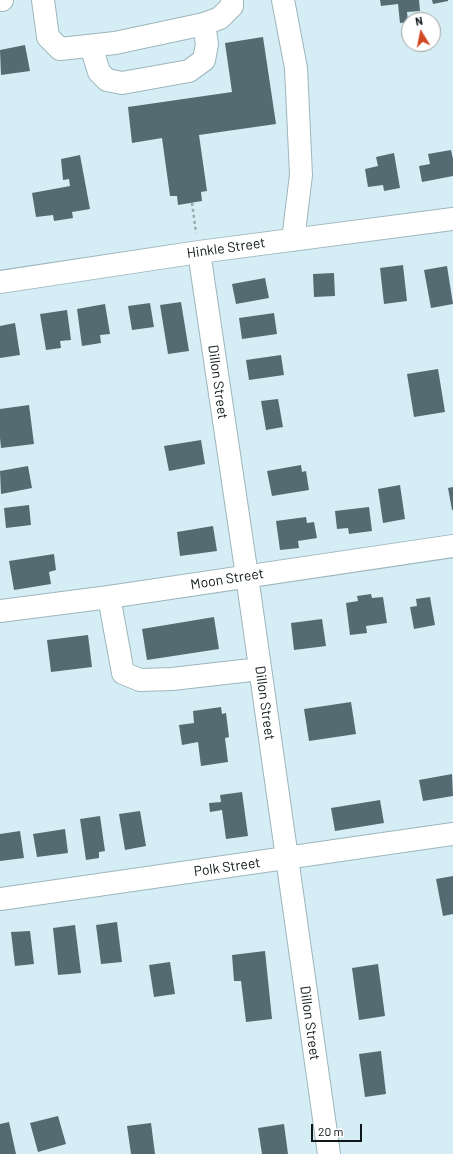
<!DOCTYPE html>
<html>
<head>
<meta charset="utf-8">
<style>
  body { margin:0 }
  #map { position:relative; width:453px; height:1154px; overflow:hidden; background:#d5eef5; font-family:Barlow,sans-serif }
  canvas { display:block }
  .north { position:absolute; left:401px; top:12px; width:40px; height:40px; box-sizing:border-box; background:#fff; border:1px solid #9ea2a3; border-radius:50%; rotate:350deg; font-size:11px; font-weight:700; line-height:16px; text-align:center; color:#0d1618 }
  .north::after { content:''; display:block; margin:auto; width:14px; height:18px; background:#d24825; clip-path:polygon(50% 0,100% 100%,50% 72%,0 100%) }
  .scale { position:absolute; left:311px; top:1124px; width:51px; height:18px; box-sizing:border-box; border:2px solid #0d1618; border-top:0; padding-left:5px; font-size:12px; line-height:14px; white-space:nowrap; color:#0d1618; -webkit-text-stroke:3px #fff; paint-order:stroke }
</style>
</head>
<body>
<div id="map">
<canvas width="453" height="1154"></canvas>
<div class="north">N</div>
<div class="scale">20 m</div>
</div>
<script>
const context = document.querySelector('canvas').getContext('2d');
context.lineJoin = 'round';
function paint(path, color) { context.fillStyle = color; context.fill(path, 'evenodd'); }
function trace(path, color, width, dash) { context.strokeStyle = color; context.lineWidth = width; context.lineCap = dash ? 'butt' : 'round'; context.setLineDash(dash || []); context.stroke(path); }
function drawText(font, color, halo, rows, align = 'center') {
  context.font = font + ' Barlow,sans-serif'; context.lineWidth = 3.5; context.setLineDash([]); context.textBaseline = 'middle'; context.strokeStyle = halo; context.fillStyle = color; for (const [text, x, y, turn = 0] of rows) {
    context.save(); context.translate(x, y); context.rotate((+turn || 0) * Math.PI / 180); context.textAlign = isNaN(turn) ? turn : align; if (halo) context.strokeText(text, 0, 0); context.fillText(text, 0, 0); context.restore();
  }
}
const building = new Path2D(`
  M380 0H419L420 11 407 12 408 22 400 23 398 4 381 6Z
  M432 0H448V1L433 4Z
  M263 37 276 124 199 135 207 191 201 192 202 201 178 205 177 196H170L162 138 132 143 128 107 232 92 225 43Z
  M25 45 30 71 1 75 0 50Z
  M451 150 453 159V176L422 182 419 166 430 164 428 154Z
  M394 153 400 188 384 191 383 185 368 187 365 169 378 166 376 157Z
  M80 155 90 209 72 212 73 218 54 221 53 215 36 217 32 193 70 186 69 179 63 180 61 159Z
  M403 265 407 301 384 304 380 268Z
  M447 266 453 304 431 308 424 270Z
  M334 273 335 296 314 297 313 274Z
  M265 278 269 298 236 304 232 284Z
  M181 302 189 351 168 354 160 305Z
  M150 303 154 327 132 330 128 306Z
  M105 304 110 334 100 335 101 343 82 346 77 309Z
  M67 310 71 340 60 341 61 348 46 350 40 314Z
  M274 313 277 334 242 339 239 318Z
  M15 323 20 355 0 358V326Z
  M281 355 284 375 249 380 246 360Z
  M438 369 445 412 414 417 407 374Z
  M278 399 283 427 266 430 261 401Z
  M29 405 34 444 1 448 0 438V409Z
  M201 440 205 464 169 471 164 446Z
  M301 465 302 472 306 471 309 490 272 496 267 471Z
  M28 466 32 488 1 494 0 471Z
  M400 485 405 519 383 523 378 489Z
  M453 487V510H452L448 488Z
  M29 505 31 525 6 528 4 508Z
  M369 507 372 531 349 534 348 528 337 529 335 511Z
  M306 517 307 523 314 522 317 538 298 541 299 548 280 550 276 521Z
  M213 526 217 551 180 556 177 532Z
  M54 554 56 570 49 572 51 584 14 590 9 561Z
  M371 594 372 598 383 597 387 623 366 626 367 633 350 635 346 603 358 601 357 596Z
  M430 597 435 625 414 629 410 607 417 606 416 599Z
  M214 617 219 649 147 660 142 629Z
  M322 619 326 646 294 650 291 623Z
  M88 635 92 667 51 672 47 640Z
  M351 702 356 734 309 741 304 709Z
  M221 707 222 714 226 713 229 737 225 738 228 762 201 766 198 742 182 745 179 725 194 723 193 711Z
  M452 774 453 796 423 801 419 780Z
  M242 792 248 836 226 839 222 810 210 812 209 803 221 802 220 795Z
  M380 800 384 823 335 831 331 808Z
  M140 811 146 846 125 850 119 814Z
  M100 816 105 851 99 852V858L86 860 80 819Z
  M65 829 68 853 37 857 33 834Z
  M20 831 24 858 0 861V834Z
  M453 876V914L443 916 436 879Z
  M117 922 122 962 101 964 96 925Z
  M75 925 81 973 58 975 53 928Z
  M30 931 34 964 15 966 11 932Z
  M265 951 272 1019 246 1022 241 981H234L232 955Z
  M170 962 175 994 154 997 149 965Z
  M378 964 385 1016 359 1020 352 968Z
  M381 1051 386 1094 365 1097 359 1054Z
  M58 1116 66 1144 38 1152 30 1123Z
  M9 1122 16 1154H0V1124Z
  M151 1123 155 1154H131L127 1126Z
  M284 1124 288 1154H262L258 1128Z`);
const path = new Path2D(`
  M192 203 196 233`);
const minor = new Path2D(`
  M0 0H2
  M43 0 48 37 60 49 115 43 204 24 220 18 232 6V0
  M283 0 296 68 301 175 293 240
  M91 46 99 72 107 80 122 83 189 71 204 60 207 44 204 24
  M199 252 247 576 329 1154
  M0 282 199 252 453 219
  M109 597 123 673 140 680 172 679 260 669
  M0 611 109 597 453 546
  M0 899 453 834`);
const streetNames = [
  ["Hinkle Street",226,248,-8],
  ["Dillon Street",218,382,82],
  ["Moon Street",227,579,-9],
  ["Dillon Street",265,703,82],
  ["Polk Street",227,867,-8],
  ["Dillon Street",310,1023,82]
];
paint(building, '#546b71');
trace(minor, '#9db6bc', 24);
trace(path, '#96aaaf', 2.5, [3, 3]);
trace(minor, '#fff', 22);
drawText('14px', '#0d1618', '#fff', streetNames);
</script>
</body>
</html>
